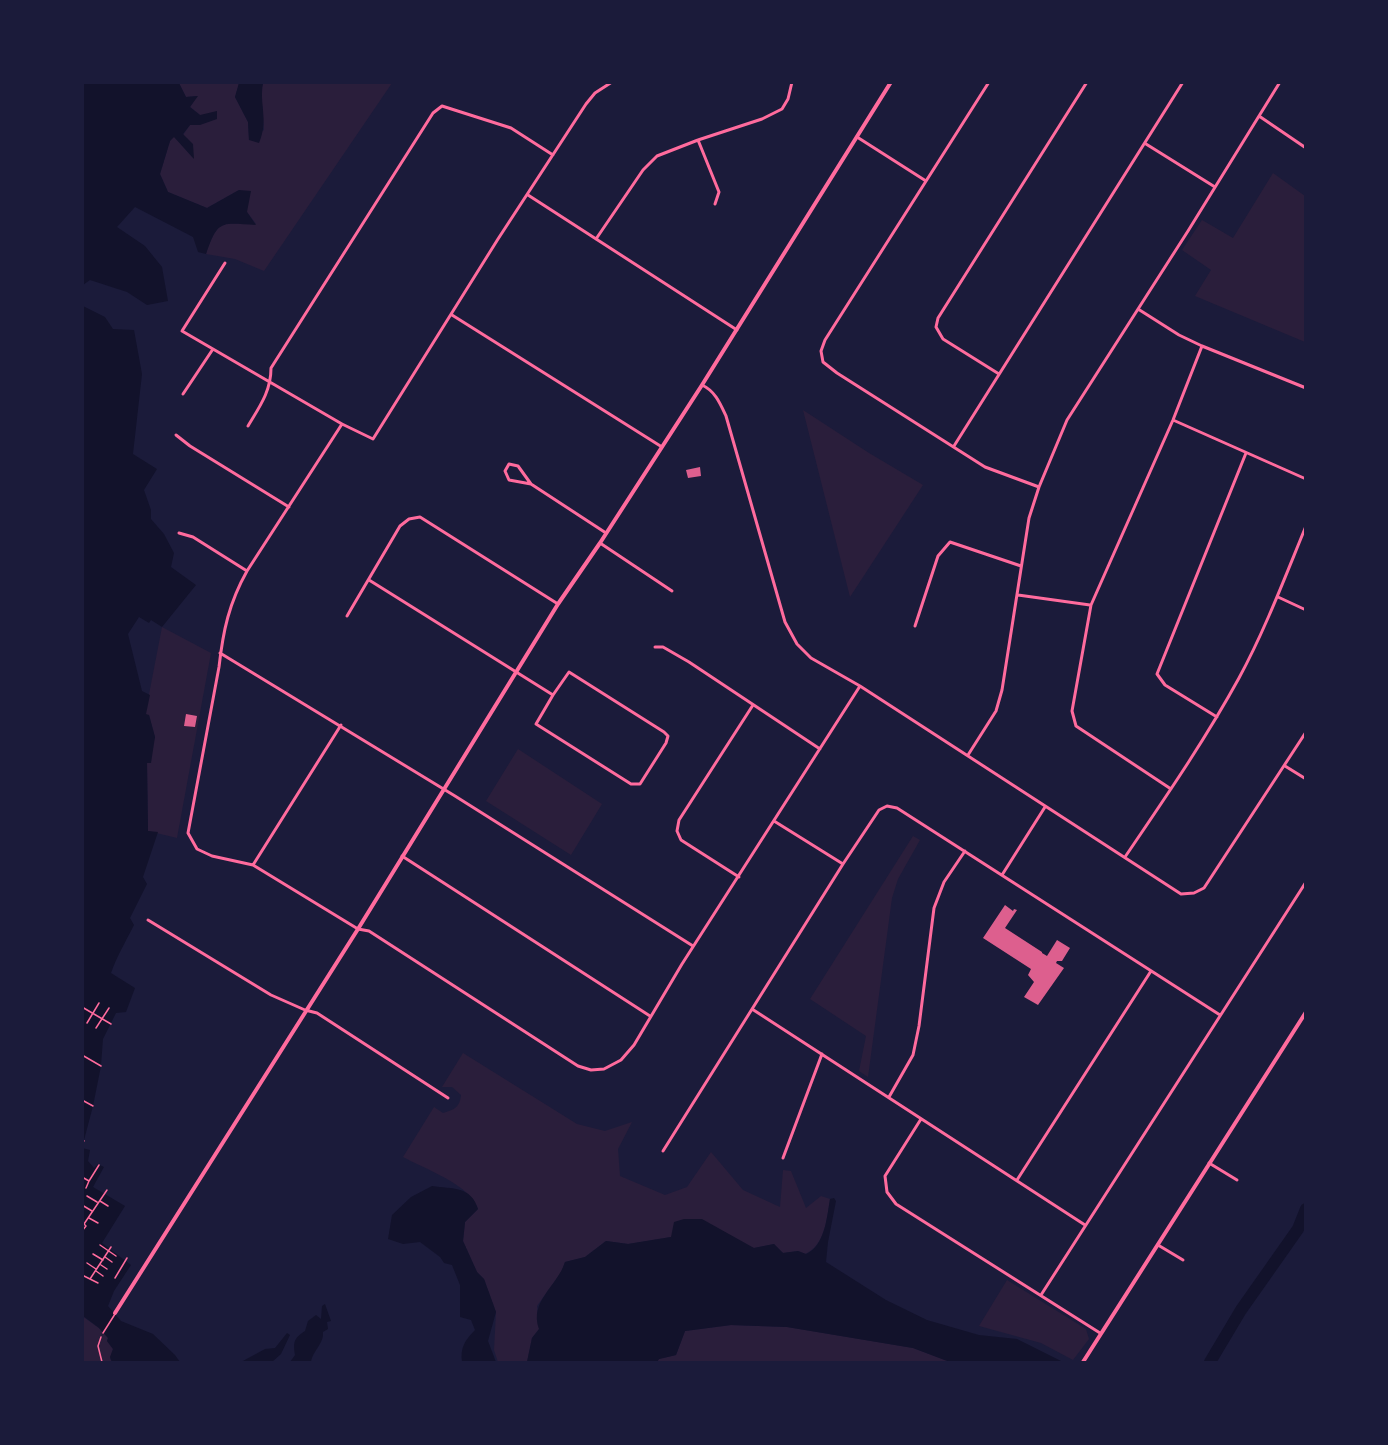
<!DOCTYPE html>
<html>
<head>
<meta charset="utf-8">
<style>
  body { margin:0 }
  #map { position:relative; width:1388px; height:1445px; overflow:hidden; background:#1b1b3a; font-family:Lato,sans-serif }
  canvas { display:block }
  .frame { position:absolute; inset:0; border:84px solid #1b1b3a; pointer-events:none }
</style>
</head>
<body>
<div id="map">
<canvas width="1388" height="1445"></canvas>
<div class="frame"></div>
</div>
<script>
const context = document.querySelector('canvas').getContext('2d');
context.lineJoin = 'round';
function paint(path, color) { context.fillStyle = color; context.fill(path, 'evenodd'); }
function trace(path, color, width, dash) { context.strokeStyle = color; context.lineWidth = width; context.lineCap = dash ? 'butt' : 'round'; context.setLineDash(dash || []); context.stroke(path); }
const green = new Path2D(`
  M179 83H239L235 97 248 122 249 140 264 130 261 91 263 83H392L264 271 235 259 206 254C218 219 221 223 256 224L247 212 239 190 207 208 168 192 160 174 170 141 174 136 193 158 183 135 190 125H200V115L190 107 197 96 186 97Z
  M1273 173 1305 196V342L1195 296 1211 270 1182 250 1202 220 1233 238Z
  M803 410 869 453 923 485 850 597Z
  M162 627 211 653 177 838 148 831 147 763 155 737 149 715H145Z
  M518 749 602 804 571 855 486 801Z
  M913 836 920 840 898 879 892 898 868 1077 859 1071 866 1036 810 999Z
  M463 1053 577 1124 605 1131 632 1122 618 1149 620 1176 665 1195 687 1187 711 1152 743 1190 780 1207 783 1170 791 1171 806 1208 821 1196 830 1199C827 1217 825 1246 805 1254L798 1251 783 1253 774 1244 754 1248 671 1237 628 1244 606 1241 585 1257 565 1262 562 1271 537 1306 539 1329 532 1338 527 1362H498L494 1350 496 1312 484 1279 477 1272 463 1241 465 1222 478 1209C471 1185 425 1169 403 1157L434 1107 443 1113C454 1110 460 1107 461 1095L452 1087H442Z
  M1007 1280 1086 1329 1089 1339 1073 1360 1041 1343 979 1326Z
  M82 1316 99 1328 108 1338 107 1341 113 1349 110 1359 112 1362H83Z
  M731 1325 787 1327 913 1348 950 1362H657L659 1359 676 1355 685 1331Z`);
const water = new Path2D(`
  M83 82 179 83 186 97 198 96 190 107 200 115 217 111V119L200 125H190L183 134 193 144 194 159 174 137 170 141 160 174 168 192 207 208 239 190 251 191 247 212 256 225C221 223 218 219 206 254L198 252 193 237 135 207 117 227 145 246 162 267 168 301 147 305 127 292 90 280 83 285Z
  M239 83H263C259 105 269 120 259 143L249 140 248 122 235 97Z
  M83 306 105 317 113 329 134 330 142 374 133 454 157 469 144 490 151 510V519L164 534 174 553 171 567 196 585 162 627 151 620 149 623 139 617 128 634 142 691 150 695 146 714 149 715 155 737 151 763H147L148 831 158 832 143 877 147 884 130 918 134 925C126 941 117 956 111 973L135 988 126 1012 116 1013 103 1039 101 1066 93 1106 83 1144Z
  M82 1148 90 1150 88 1161 94 1168 98 1164 104 1167 93 1187 125 1206 102 1243 131 1265 114 1291 108 1306 121 1321 153 1334 175 1355 180 1362H112L110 1357 113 1349 107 1341 108 1338 99 1328 83 1316Z
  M432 1186C453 1189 471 1186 478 1209L465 1222 463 1241 477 1272 484 1279 496 1312 488 1341 496 1362H462C460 1348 465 1340 475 1330L471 1320 460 1317V1285L452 1265 444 1263 440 1257 420 1242 403 1244 388 1239 392 1215 411 1197Z
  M834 1198 836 1201 828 1242 826 1262 886 1300 927 1320 979 1335 1017 1339 1063 1362H950L913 1348 787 1327 731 1325 685 1331 676 1355 659 1359 657 1362H527L532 1338 539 1329C529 1301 557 1287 565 1262L585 1257 606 1241 628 1244 671 1237 674 1222 684 1219H702L754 1248 774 1244 783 1253 798 1251 806 1254C825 1246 827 1217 830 1199Z
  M325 1304 331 1321 327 1322 328 1329 323 1332C324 1344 313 1350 311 1362H290L295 1355C293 1342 294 1338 305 1331L308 1321 316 1315 321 1319 322 1306Z
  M287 1333 290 1335 281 1354 272 1362H241L265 1349 275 1348Z`);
const river = new Path2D(`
  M1210 1362 1241 1310 1298 1229 1306 1209`);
const building = new Path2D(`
  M700 467 701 476 688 478 686 470Z
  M186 714 197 716 195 727 184 726Z
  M1005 905 1013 911 1014 909 1017 910 1005 928 1042 952V953L1047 956 1057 940 1070 948 1062 961H1057L1056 963 1064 968 1038 1005 1024 997 1034 982 1028 975 1031 969 983 938Z`);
const path = new Path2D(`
  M82 1007 111 1024
  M87 1023 99 1003
  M96 1028 109 1008
  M82 1055 101 1066
  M82 1100 93 1106
  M82 1140 84 1141
  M82 1177 89 1181 99 1165
  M86 1188 89 1181
  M87 1196 97 1202
  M100 1201 108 1206
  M82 1205 92 1211
  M89 1218 98 1223
  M82 1231 86 1226 84 1224 107 1190
  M100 1245 116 1256
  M93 1254 103 1260
  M105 1257 112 1262
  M87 1263 96 1269
  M101 1265 107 1269
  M96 1271 103 1276
  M82 1275 98 1283
  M115 1278 127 1258
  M90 1279 111 1247
  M101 1337 98 1346 102 1362`);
const service = new Path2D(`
  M103 1333 115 1314`);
const minor = new Path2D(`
  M989 82 825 340 821 351 823 362 837 373 985 467 1039 487
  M1259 116 1306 148
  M857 137 926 181
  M698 140 719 192 715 204
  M1146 144 1215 187
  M528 195 737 330
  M596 239 643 170 657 156 698 140 762 119 782 109 788 99 792 82
  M225 263 182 331 342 424 373 439 498 239 586 104 595 93 612 82
  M1138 309 1179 335 1202 346 1306 388
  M452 315 662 447
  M999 374 943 339 936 327 938 318 1087 82
  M702 385C715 391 720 403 726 416L785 622 797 644 811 658 860 686 1181 894 1194 893 1204 888 1306 732
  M183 394 213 349
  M1173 420 1306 479
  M342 424 247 571C229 603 223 631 219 667L188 833 197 849 212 856 253 865 358 929 369 931 578 1066 591 1070 604 1069 621 1060 634 1045 682 964 860 686
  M248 426C260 406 271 391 271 368L433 113 442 106 511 128 553 155
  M176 435 190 446 289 507
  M954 446 1183 82
  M531 484 518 466 509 464 505 471 509 480 531 484 606 533
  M179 533 193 537 247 571
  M600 543 672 591
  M369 580 553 695 569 672 664 732 668 736 666 743 640 784H631L536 724 553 695
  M1018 595 1090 605
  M1278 597 1306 610
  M347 616 400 526 409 519 420 517 558 604
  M915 626 938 556 950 542 1021 566
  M655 647H663L689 662 820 749
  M220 653 455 796 693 946
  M1217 717 1165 685 1157 674 1246 453
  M968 755 996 711 1002 690 1029 518 1039 487 1067 420 1188 231 1280 82
  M1285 766 1306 779
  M1171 789 1076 726 1072 711 1091 605 1173 420 1202 346
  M774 821 843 864
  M402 856 650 1016
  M1125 857C1165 798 1205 740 1239 678 1265 630 1285 577 1306 526
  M253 865 341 725
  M1002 875 1045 807
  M739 877 681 840 677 831 679 820 753 705
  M148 920 271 995 305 1010 317 1013 448 1098
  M752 1009 1085 1225
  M889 1097 913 1055 919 1026 934 908 944 882 965 851
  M921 1119 885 1176 887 1192 896 1204 1100 1333
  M663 1151 843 864 879 810 887 806 897 808 1220 1015
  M783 1158 822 1054
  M1209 1163 1237 1180
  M1017 1180 1151 971
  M1158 1245 1183 1260
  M1041 1295 1306 882`);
const tertiary = new Path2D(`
  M115 1313 358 929 558 604 600 543 702 385 891 82
  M1083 1362 1306 1012`);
paint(green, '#2a1e3b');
paint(water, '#12122b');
trace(river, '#12122b', 12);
paint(building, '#dd5f8e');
trace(path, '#ff6b9d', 1.5);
trace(service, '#ff6b9d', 1.5);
trace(minor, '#ff6b9d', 3);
trace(tertiary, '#ff6b9d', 4);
</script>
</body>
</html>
